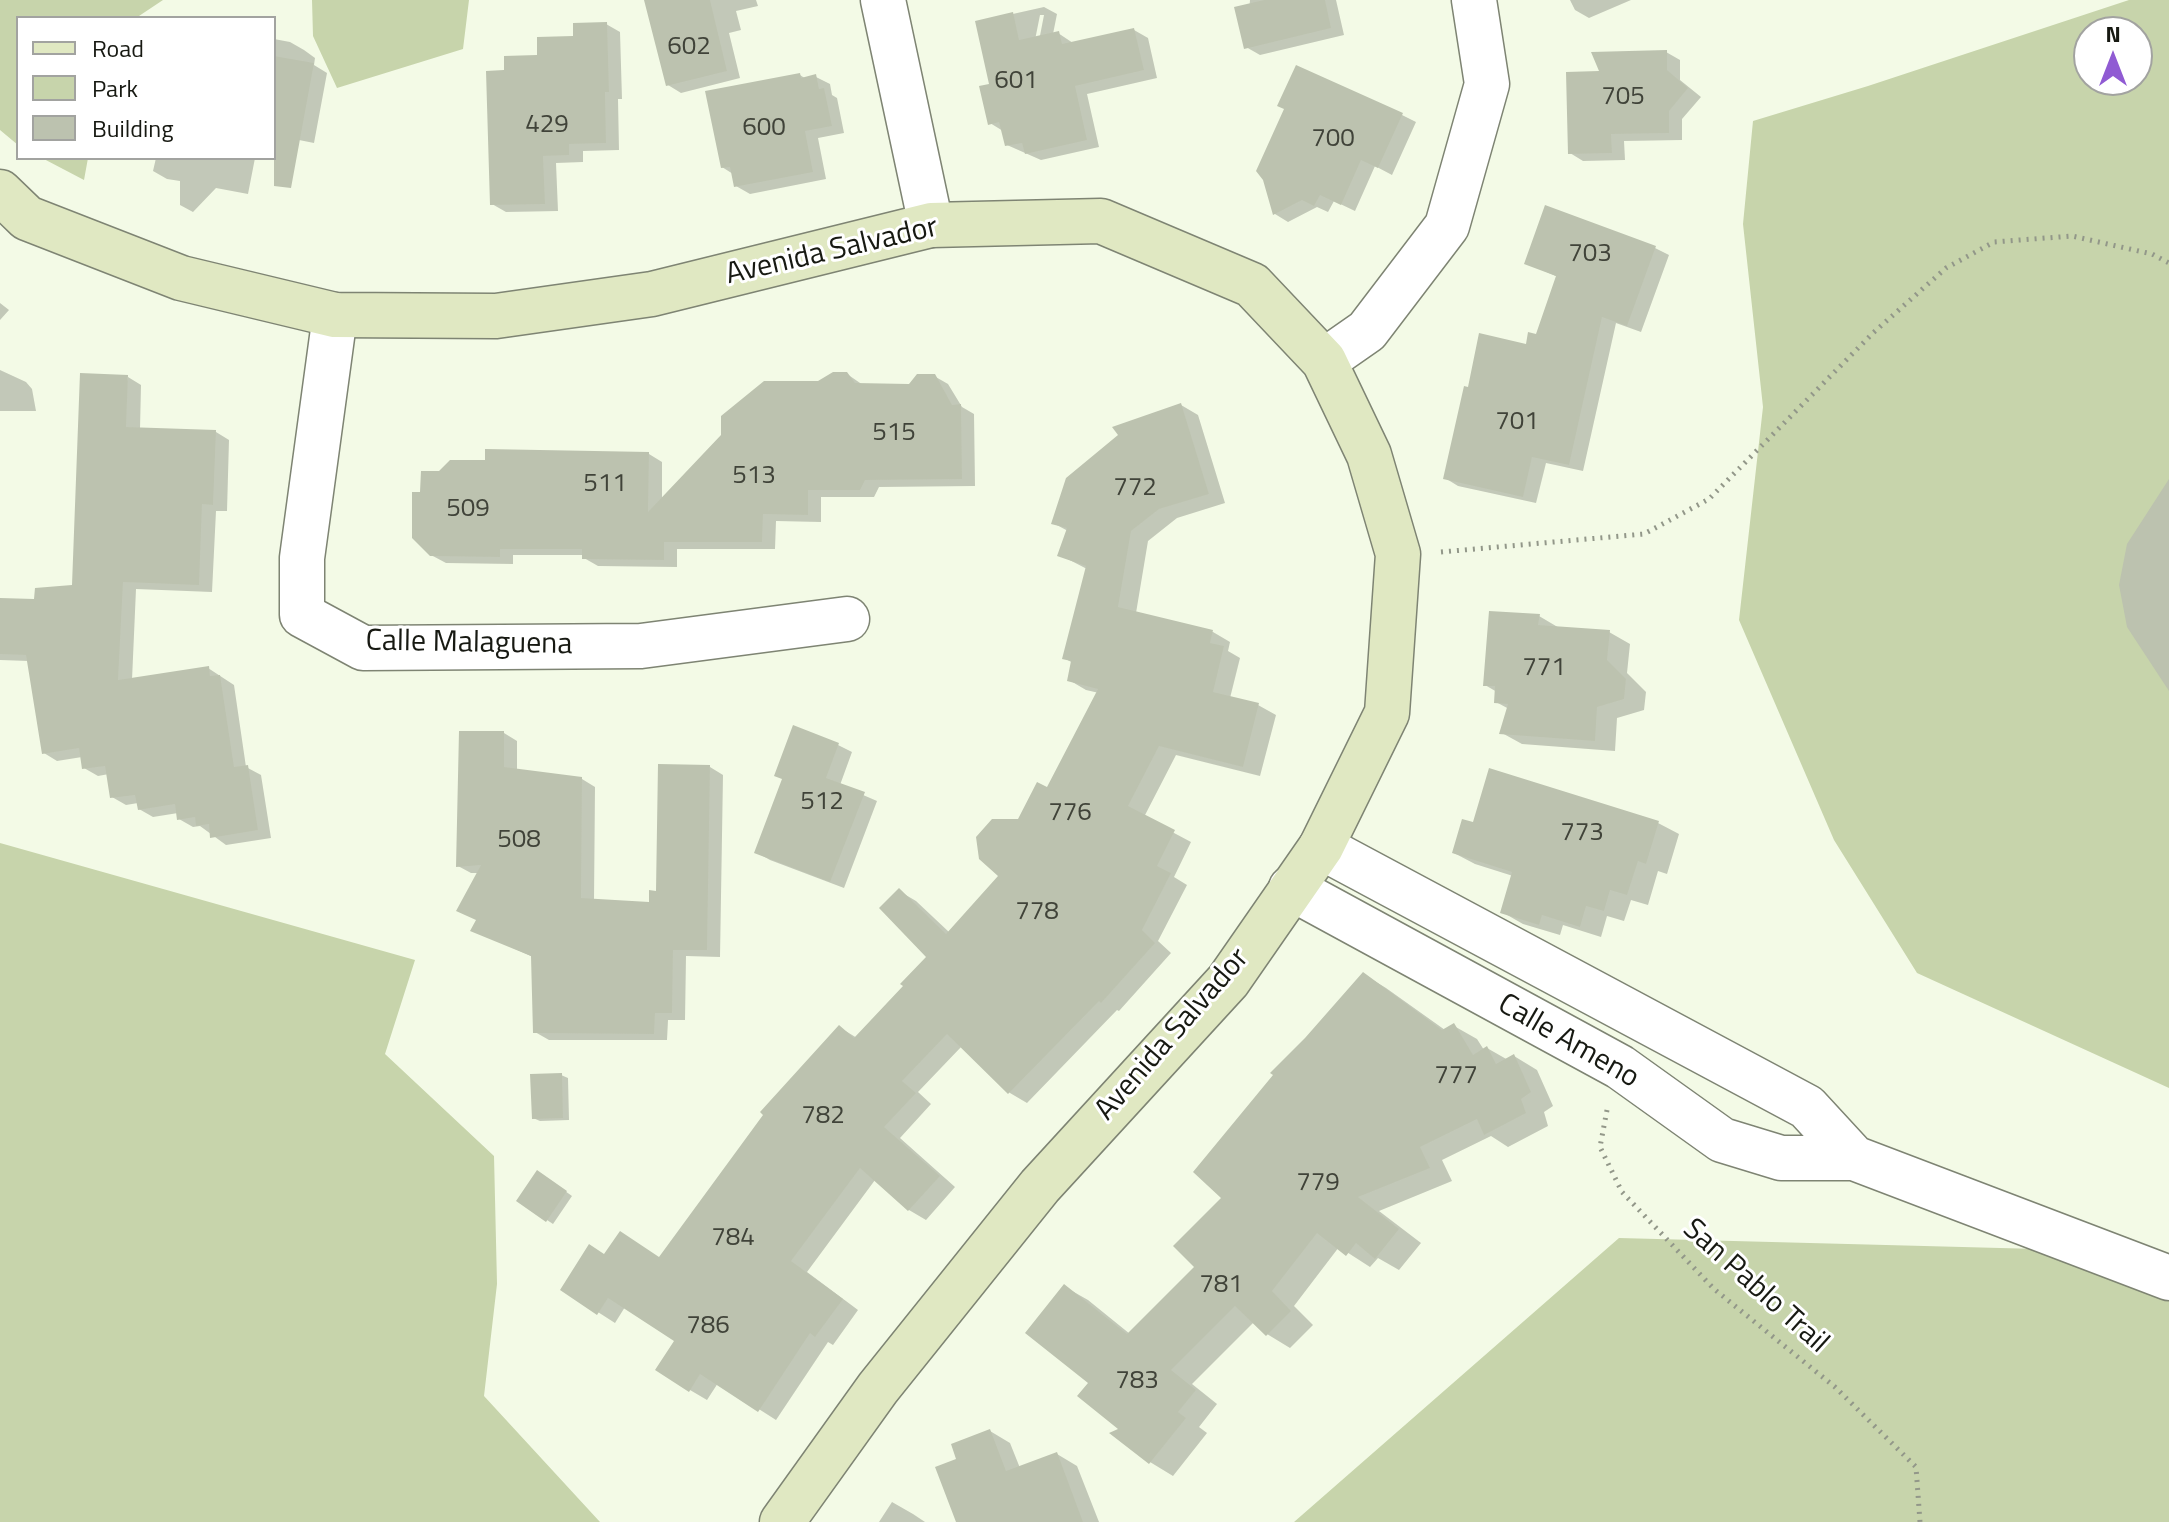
<!DOCTYPE html>
<html>
<head>
<meta charset="utf-8">
<style>
  body { margin:0 }
  #map { position:relative; width:2169px; height:1522px; overflow:hidden; background:#f3fae6; font-family:"Titillium Web",sans-serif }
  canvas { display:block }
  .legend { position:absolute; left:16px; top:16px; width:260px; height:144px; box-sizing:border-box; background:#fff; border:2px solid #a2a3a0; margin:0; padding:10px 14px; list-style:none; font-size:24px; color:#171912 }
  .legend li { display:flex; align-items:center; gap:16px; height:40px }
  .legend b { width:40px; border:2px solid #a2a3a0 }
  .north { position:absolute; left:2073px; top:16px; width:80px; height:80px; box-sizing:border-box; background:#fff; border:2px solid #a2a3a0; border-radius:50%; rotate:0deg; font-size:22px; font-weight:700; line-height:32px; text-align:center; color:#171912 }
  .north::after { content:''; display:block; margin:auto; width:28px; height:36px; background:#905bd3; clip-path:polygon(50% 0,100% 100%,50% 72%,0 100%) }
</style>
</head>
<body>
<div id="map">
<canvas width="2169" height="1522"></canvas>
<ul class="legend">
<li><b style="height:10px;background:#e0e8c2"></b>Road</li>
<li><b style="height:22px;background:#c7d4ab"></b>Park</li>
<li><b style="height:22px;background:#bcc2af"></b>Building</li>
</ul>
<div class="north">N</div>
</div>
<script>
const context = document.querySelector('canvas').getContext('2d');
context.lineJoin = 'round';
function paint(path, color) { context.fillStyle = color; context.fill(path, 'evenodd'); }
function trace(path, color, width, dash) { context.strokeStyle = color; context.lineWidth = width; context.lineCap = dash ? 'butt' : 'round'; context.setLineDash(dash || []); context.stroke(path); }
function drawText(font, color, halo, rows, align = 'center') {
  context.font = font + ' "Titillium Web",sans-serif'; context.lineWidth = 6; context.setLineDash([]); context.textBaseline = 'middle'; context.strokeStyle = halo; context.fillStyle = color; for (const [text, x, y, turn = 0] of rows) {
    context.save(); context.translate(x, y); context.rotate((+turn || 0) * Math.PI / 180); context.textAlign = isNaN(turn) ? turn : align; if (halo) context.strokeText(text, 0, 0); context.fillText(text, 0, 0); context.restore();
  }
}
const green = new Path2D(`
  M0 0H163L136 18H18V145L0 130Z
  M312 0H469L463 49 337 88 313 36Z
  M2129 0H2169V1088L1917 973 1834 840 1739 620 1763 407 1743 224 1753 121 1868 86ZM2089 32H2137V80H2089Z
  M42 158H88L84 180Z
  M0 843 415 960 385 1054 494 1156 497 1284 484 1396 600 1522H0Z
  M1619 1238 2153 1252 2169 1269V1522H1294Z`);
const shadow = new Path2D(`
  M646 0H756L758 6 736 11 741 30 729 33 740 78 681 93 668 85Z
  M1250 0H1336L1344 35 1260 55 1246 47Z
  M1570 0H1631L1589 18 1575 10Z
  M1044 7 1057 14 1053 34 1058 33 1073 43 1134 30 1148 38 1157 78 1087 94 1099 147 1041 160 1007 145 1003 131 990 123 991 86 977 22ZM1040 15H1044L1038 46 1034 45Z
  M606 24 620 32 622 99H618L619 150 583 151V162L556 163 558 211 506 212 492 204 506 72Z
  M274 39 290 42 304 50 315 58 314 65 327 73 314 143 274 135Z
  M1666 52 1680 60V80L1701 97 1682 119V140L1624 141 1625 160 1583 161 1570 153Z
  M800 75 806 79 816 77 830 84 832 95 837 98 844 133 818 138 826 179 750 194 736 186 733 174 722 167Z
  M1287 109 1402 115 1416 122 1392 175 1375 166 1355 211 1334 201 1328 212 1317 207 1288 222 1275 214Z
  M156 158H255L248 194 216 188 193 212 180 205V181L167 179 153 171Z
  M1546 207 1655 248 1669 255 1641 332 1616 323 1583 471 1546 463 1536 503 1458 486 1445 478 1469 389 1528 346 1537 336 1558 277 1526 263Z
  M0 303 9 310 0 320Z
  M0 370 26 382 32 389 36 411H0Z
  M847 374 863 385 910 386 934 376 948 384 962 407 974 414 975 486 879 487 874 497H821V522L776 521 775 549H677V567L598 566 584 558V555H513V564L446 563 431 555 649 454 662 462V500L818 383Z
  M128 377 141 385 140 429 216 432 229 440 227 511H216L212 592 136 589 132 680 208 668 234 685 246 767 261 775 271 838 226 845 200 826 193 827 179 819 178 813 153 817 139 809 138 803 126 805 112 797 109 774 98 776 84 768 82 757 57 761 44 753 29 661 0 660V600L36 601 74 587Z
  M1181 405 1198 415 1225 503 1177 518 1148 541 1136 613 1213 632 1230 642 1228 651 1240 658 1230 698 1258 705 1276 715 1260 776 1176 755 1144 817 1191 842 1174 877 1187 885 1158 941 1171 953 1119 1011 1117 1010 1027 1103 1010 1093 962 1046 918 1092 931 1104 900 1138 955 1187 926 1220 909 1210 875 1180 807 1272 858 1310 833 1345 828 1342 776 1420 718 1383 707 1400 690 1390 677 1341 625 1307 615 1323 562 1289 606 1256 660 1259 839 1027 857 1038 906 986 928 957 899 891 916 901 950 933 1001 876 1019 821 1048 789 1099 693 1086 690 1069 680 1073 663 1064 658 1087 569 1060 555 1068 531 1053 523Z
  M1539 616 1561 629 1609 632 1630 644 1627 673 1646 692 1644 710 1617 718 1615 751 1522 744 1502 733 1509 709 1496 702 1497 692 1485 685Z
  M504 733 517 741V770L582 779 595 787 594 901 651 904 710 767 723 775 720 957 686 956 685 1020H668L667 1040H549L535 1032 533 957 473 930 478 921 479 873H471L458 866Z
  M838 745 852 752 840 785 877 801 844 888 770 860 756 852Z
  M1658 823 1679 834 1667 874 1658 871 1648 905 1631 900 1624 921 1607 916 1601 937 1563 925 1560 935 1523 924 1502 912 1513 876 1475 864 1454 853 1474 824Z
  M1363 974 1386 988 1445 1030 1454 1026 1477 1039 1484 1050 1487 1048 1508 1060 1514 1056 1537 1070 1553 1106 1544 1112 1548 1126 1508 1147 1491 1136 1442 1160 1452 1181 1379 1211 1421 1243 1399 1270 1378 1258 1370 1267 1339 1247 1294 1306 1313 1325 1290 1348 1267 1334 1254 1322 1192 1384 1217 1404 1199 1427 1207 1433 1173 1476 1150 1462 1122 1430 1090 1383 1065 1287 1088 1300 1130 1334 1197 1267 1224 1198 1307 1039Z
  M561 1075 568 1078 569 1120 540 1121 533 1118Z
  M544 1176 572 1196 553 1224 547 1220Z
  M990 1431 1010 1443 1020 1468 1057 1454 1077 1466 1099 1522H958V1460Z
  M892 1502 913 1514 925 1522H879Z`);
const building = new Path2D(`
  M644 0H710L727 71 666 86Z
  M1264 0H1325L1331 28 1244 49 1234 7Z
  M1013 12 1019 40 1059 31 1062 44 1134 28 1144 70 1075 86 1087 140 1025 154 1022 143 1005 146 999 122 988 125 979 86 989 84 975 21Z
  M607 22 609 92H605L606 143 569 144V155L543 156 545 204 490 205 486 71 504 70V56L537 55V37L573 36V23Z
  M1667 50V70L1688 88 1669 111V133L1611 134 1612 153 1568 154 1566 72 1599 71 1591 52Z
  M274 56 314 63 291 188 274 186Z
  M1296 65 1403 113 1378 168 1361 160 1341 205 1320 195 1314 206 1302 200 1273 215 1263 180 1256 171 1284 109 1277 106Z
  M800 73 801 78 816 74 819 89 824 88 832 126 805 131 813 172 734 187 730 167 721 168 705 91Z
  M1545 205 1656 246 1627 326 1602 317 1569 465 1532 457 1523 497 1443 479 1464 386 1468 387 1479 333 1526 344 1528 332 1536 334 1556 276 1524 264Z
  M833 372H847L855 383 909 384 917 374H935L952 405 961 404 962 479 865 480 860 490H808V515L763 514 762 542H664V560L582 559V549H500V557L430 556 412 538V492H420L421 471H439L450 460H485V449L649 452 648 512 721 435V416L764 381H818Z
  M80 373 128 375 126 427 216 430 213 505 202 504 199 585 123 582 118 680 209 666 210 676 220 675 234 767 248 765 258 830 210 838 209 824 196 826 195 817 177 820 175 804 138 810 135 795 110 798 105 766 82 769 79 748 42 754 26 655 0 654V598L34 599 35 588 72 585Z
  M1181 403 1209 494 1159 509 1131 531 1118 607 1213 630 1210 643 1224 646 1213 692 1259 703 1243 767 1159 746 1128 806 1175 830 1157 866 1171 873 1142 930 1155 943 1101 1003 1099 1001 1008 1094 947 1034 902 1081 916 1093 884 1127 940 1176 908 1211 860 1168 791 1261 843 1299 815 1337 810 1333 758 1412 700 1374 689 1392 655 1370 674 1341 608 1298 597 1315 560 1290 589 1244 604 1254 620 1231 659 1257 763 1115 760 1112 839 1025 854 1038 903 986 900 984 926 957 879 908 899 888 946 934 998 876 979 859 976 837 992 819H1018L1037 782 1047 787 1098 689 1067 681 1071 661 1062 659 1086 566 1057 556 1067 528 1051 524 1066 478 1118 435 1112 427Z
  M2169 479V691L2127 627 2119 585 2127 544Z
  M1489 611 1540 614 1538 625 1610 630 1607 660 1626 679 1624 699 1597 707 1595 741 1499 734 1508 704 1494 703 1495 686H1483Z
  M793 725 839 743 826 778 865 792 830 882 754 853 782 779 774 776Z
  M459 731H504V767L582 777 581 898 649 902V890L656 891 658 764 710 765 707 950H673L672 1013H655L654 1034 533 1033 531 956 470 931 476 920 456 911 481 865 456 867Z
  M1489 768 1659 821 1646 864 1638 861 1627 895 1610 890 1604 911 1586 906 1580 927 1542 915 1539 925 1500 913 1512 872 1452 853 1462 819 1473 822Z
  M1363 972 1442 1030 1454 1023 1473 1055 1487 1046 1496 1064 1514 1054 1531 1092 1521 1099 1526 1113 1484 1135 1477 1119 1420 1147 1430 1168 1358 1197 1399 1229 1375 1259 1356 1243 1346 1256 1317 1233 1272 1291 1291 1311 1266 1336 1235 1306 1171 1370 1196 1390 1178 1412 1186 1418 1149 1464 1109 1433 1118 1429 1077 1396 1088 1383 1025 1333 1064 1284 1127 1334 1194 1267 1173 1246 1221 1198 1193 1172 1273 1075 1270 1073 1305 1038Z
  M562 1073 563 1118 532 1119 530 1074Z
  M537 1170 567 1191 546 1222 516 1201Z
  M990 1429 1006 1471 1057 1452 1083 1522H956L935 1467 956 1459 951 1444Z`);
const path = new Path2D(`
  M1441 552 1644 534 1709 499 1873 333 1946 268 1994 242 2072 236 2152 254 2169 263
  M1607 1110 1600 1147 1622 1192 1714 1289 1835 1387 1916 1467 1920 1522`);
const street = new Path2D(`
  M883 0 931 225
  M335 315 302 558V615L363 648 641 646 847 619
  M1324 361 1367 331 1447 226 1487 84 1474 0
  M1321 847 1807 1107 1854 1158
  M1291 888 1620 1067 1722 1140 1781 1158H1854L2169 1278`);
const secondary = new Path2D(`
  M0 192 27 218 181 278 335 315 496 316 652 294 931 225 1101 221 1252 285 1324 361 1369 455 1398 554 1387 713 1321 847 1228 981 1040 1186 878 1388 782 1522`);
const numberNames = [
  ["602",689,48],
  ["601",1016,82],
  ["705",1623,98],
  ["429",547,126],
  ["600",764,129],
  ["700",1333,140],
  ["703",1590,255],
  ["701",1517,423],
  ["515",894,434],
  ["513",754,477],
  ["511",605,485],
  ["772",1135,489],
  ["509",468,510],
  ["771",1544,669],
  ["512",822,803],
  ["776",1070,814],
  ["773",1582,834],
  ["508",519,841],
  ["778",1037,913],
  ["777",1456,1077],
  ["782",823,1117],
  ["779",1318,1184],
  ["784",733,1239],
  ["781",1221,1286],
  ["786",708,1327],
  ["783",1137,1382]
];
const streetNames = [
  ["Avenida Salvador",832,252,-13],
  ["Calle Malaguena",469,644,1],
  ["Avenida Salvador",1173,1035,-49],
  ["Calle Ameno",1568,1042,30],
  ["San Pablo Trail",1755,1287,42]
];
paint(green, '#c7d4ab');
paint(shadow, '#0003');
paint(building, '#bcc2af');
trace(street, '#7e8473', 47);
trace(secondary, '#7e8473', 47);
trace(path, '#929789', 5, [2, 6]);
trace(street, '#fff', 44);
trace(secondary, '#e0e8c2', 44);
drawText('26px', '#404339', null, numberNames);
drawText('30px', '#171912', '#fff', streetNames);
</script>
</body>
</html>
